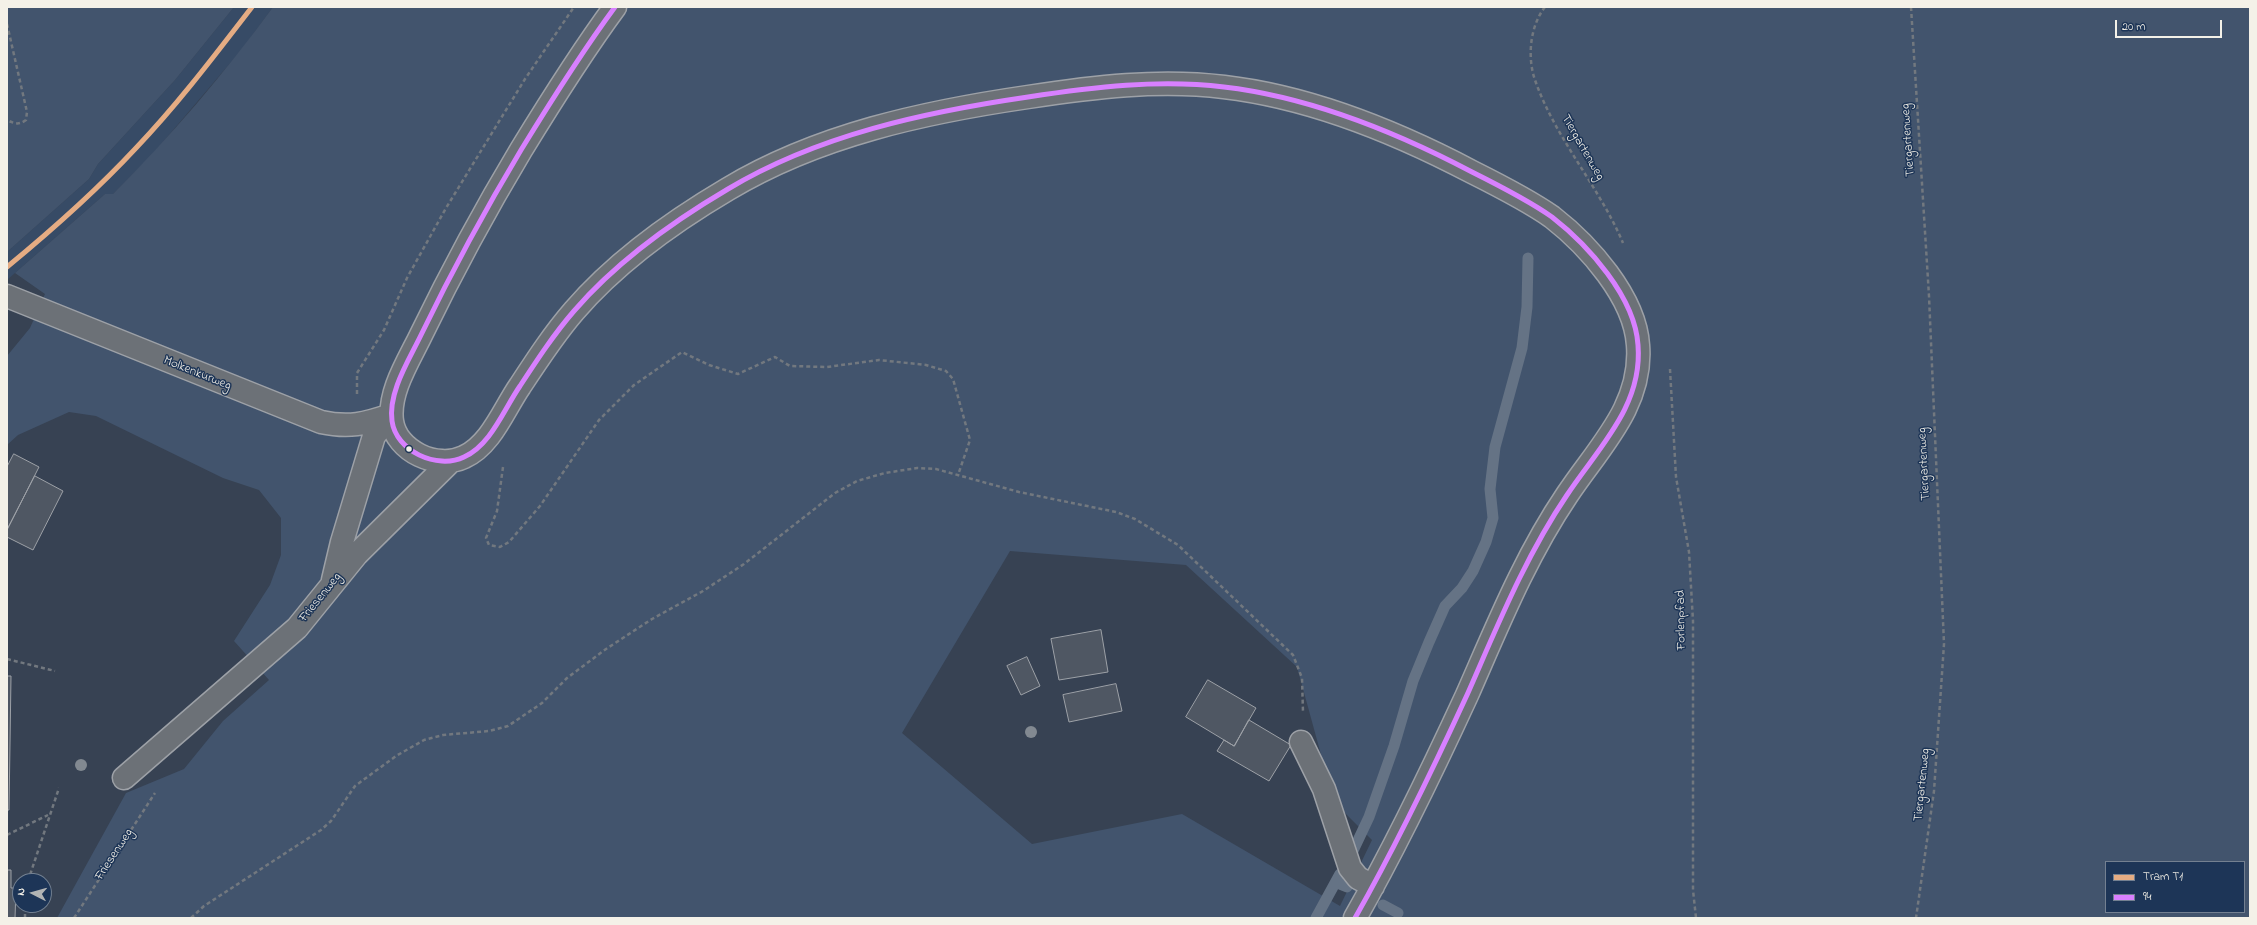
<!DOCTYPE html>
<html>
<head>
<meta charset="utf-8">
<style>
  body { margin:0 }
  #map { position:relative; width:2257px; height:925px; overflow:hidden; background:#374253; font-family:"Indie Flower",sans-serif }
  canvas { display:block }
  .frame { position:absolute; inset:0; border:8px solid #f4f1e8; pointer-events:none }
  .legend { position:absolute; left:2105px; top:861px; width:140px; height:52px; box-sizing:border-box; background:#1d3557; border:1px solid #738091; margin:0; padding:5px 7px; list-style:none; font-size:12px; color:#f4f1e8 }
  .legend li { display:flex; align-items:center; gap:8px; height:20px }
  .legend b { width:20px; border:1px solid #738091 }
  .north { position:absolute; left:12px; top:873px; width:40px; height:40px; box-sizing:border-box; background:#1d3557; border:1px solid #738091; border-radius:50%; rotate:276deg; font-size:11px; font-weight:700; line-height:16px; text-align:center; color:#f4f1e8 }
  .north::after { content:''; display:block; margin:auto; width:14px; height:18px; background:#b2b4b4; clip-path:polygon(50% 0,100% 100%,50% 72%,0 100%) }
  .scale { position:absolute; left:2115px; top:20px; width:107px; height:18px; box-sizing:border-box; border:2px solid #f4f1e8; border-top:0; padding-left:5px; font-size:12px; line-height:14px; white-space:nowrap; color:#f4f1e8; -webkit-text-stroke:3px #1d3557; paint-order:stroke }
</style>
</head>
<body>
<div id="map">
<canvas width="2257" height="925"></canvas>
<div class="frame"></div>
<ul class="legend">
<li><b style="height:5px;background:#e5ac83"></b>Tram T1</li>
<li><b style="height:5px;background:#d880ff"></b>94</li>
</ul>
<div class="north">N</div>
<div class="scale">20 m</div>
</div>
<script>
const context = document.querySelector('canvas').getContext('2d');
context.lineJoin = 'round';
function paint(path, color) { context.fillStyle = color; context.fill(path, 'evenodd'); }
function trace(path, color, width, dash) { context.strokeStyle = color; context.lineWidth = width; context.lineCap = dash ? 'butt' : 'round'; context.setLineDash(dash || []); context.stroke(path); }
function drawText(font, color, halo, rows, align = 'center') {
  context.font = font + ' "Indie Flower",sans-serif'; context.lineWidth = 3; context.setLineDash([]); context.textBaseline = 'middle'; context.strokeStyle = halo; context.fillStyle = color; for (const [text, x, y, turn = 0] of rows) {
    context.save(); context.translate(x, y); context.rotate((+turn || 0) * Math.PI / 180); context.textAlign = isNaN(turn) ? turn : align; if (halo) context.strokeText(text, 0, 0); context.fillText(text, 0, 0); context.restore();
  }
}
const built = new Path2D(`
  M234 7H273L243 48 151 156 112 195 105 194 7 280V252L89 179 98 164 175 80Z`);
const green = new Path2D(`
  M7 7H234L175 80 98 164 89 179 7 252Z
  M273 7H2250V918H57L126 793 184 769 223 721 269 680 234 641 270 585 281 555V518L259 490 223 478 96 416 69 412 18 435 7 445V356L30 328 45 294 15 273 105 194H113C171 136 224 74 273 7ZM1010 551 1186 565 1297 667 1334 802 1372 840 1340 906 1182 814 1032 844 902 733ZM2106 862H2244V912H2106Z`);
const stream = new Path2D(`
  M1352 853 1369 817 1394 746 1413 681 1429 642 1445 606 1462 588 1473 571 1486 542 1493 518 1490 489 1495 447 1522 348 1527 307 1528 258
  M1337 883 1347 887
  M1383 905 1398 913
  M1316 918 1340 874`);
const building = new Path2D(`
  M14 454 39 467 7 530V467Z
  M35 476 63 491 33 550 7 537V530Z
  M1101 630 1108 672 1059 680 1051 639Z
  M1027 657 1040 686 1021 695 1007 666Z
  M7 676H11L9 810H7Z
  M1208 680 1256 708 1234 746 1186 717Z
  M1116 684 1122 711 1069 722 1063 695Z
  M1249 720 1291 745 1269 781 1217 751 1224 740 1234 746Z
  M7 870H11V888H16L15 918H7Z`);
const path = new Path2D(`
  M1545 7C1530 26 1527 57 1535 80 1555 138 1599 186 1623 243
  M1911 7 1929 296 1944 644 1934 791 1916 918
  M7 24 27 112 26 120C19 125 15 124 7 120
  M1670 369 1676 477 1689 552 1693 621V890L1696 918
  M357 394V373L384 330 407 278 446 208 525 79 574 7
  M503 467 497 511 486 538 489 545 500 547 509 542 540 506 599 420 634 385 682 352 709 365 738 374 775 357 790 366 827 367 879 360 926 365 946 371 953 379 970 440 958 475
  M7 659 55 671
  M7 835 48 815
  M28 881 59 788
  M25 918V905
  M74 918 155 793
  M191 918 204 906 321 830 331 821 355 786 396 756 424 740 443 735 489 731 508 726 542 703 567 678 606 649 652 619 703 591 744 564 835 493 857 481 885 473 917 468 936 469 1019 492 1116 512 1135 519 1178 545 1293 655 1302 678 1303 712`);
const minor = new Path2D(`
  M615 7C581 53 551 101 521 150 485 210 452 271 421 335 409 360 388 392 392 421 396 451 437 470 464 457 491 445 504 409 520 386 537 360 554 334 574 311 617 261 672 222 728 189 818 135 925 112 1028 97 1093 87 1159 79 1224 87 1310 97 1396 132 1472 172 1498 185 1528 200 1552 217 1588 245 1635 297 1638 345 1643 406 1598 448 1567 495 1525 557 1497 627 1467 695 1432 771 1396 846 1355 918
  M7 296 321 422C349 428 365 424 391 415
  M333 580 342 542 374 436 391 415
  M1301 742 1324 789 1350 868 1358 878 1373 886
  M124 778 297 628 357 554 451 461`);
const bus1 = new Path2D(`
  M615 7C581 53 551 101 521 150 485 210 452 271 421 335 409 360 388 392 392 421 396 451 437 470 464 457 491 445 504 409 520 386 537 360 554 334 574 311 617 261 672 222 728 189 818 135 925 112 1028 97 1093 87 1159 79 1224 87 1310 97 1396 132 1472 172 1498 185 1528 200 1552 217 1588 245 1635 297 1638 345 1643 406 1598 448 1567 495 1525 557 1497 627 1467 695 1432 771 1396 846 1355 918`);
const tram1 = new Path2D(`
  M7 267C52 230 96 191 136 148 178 104 215 55 252 7`);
const trees = [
  [1031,732],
  [81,765]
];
const markers = [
  [409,449,3.5,"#f4f1e8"]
];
const streetNames = [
  ["Tiergartenweg",1909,140,-94],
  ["Tiergartenweg",1582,148,60],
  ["Molkenkurweg",197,374,22],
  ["Tiergartenweg",1925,464,-93],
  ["Friesenweg",321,598,-51],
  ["Forlenpfad",1682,620,-91],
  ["Tiergartenweg",1923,785,-84],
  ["Friesenweg",115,855,-57]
];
paint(built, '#374b66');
paint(green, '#42546d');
trace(stream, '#657385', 11);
paint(building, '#4f5763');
trace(building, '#9da1a7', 1);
trace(minor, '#9da1a7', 25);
trace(path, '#72787f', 2.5, [4, 3]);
trace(minor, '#6c7177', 22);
trace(bus1, '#d880ff', 5);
trace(tram1, '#e5ac83', 5);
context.fillStyle = '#828991';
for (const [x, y] of trees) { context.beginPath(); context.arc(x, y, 6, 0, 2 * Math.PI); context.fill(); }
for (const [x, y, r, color] of markers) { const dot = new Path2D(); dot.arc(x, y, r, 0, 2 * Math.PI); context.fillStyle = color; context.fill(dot); trace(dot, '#1d3557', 1.5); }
drawText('13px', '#f4f1e8', '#1d3557', streetNames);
</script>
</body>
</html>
